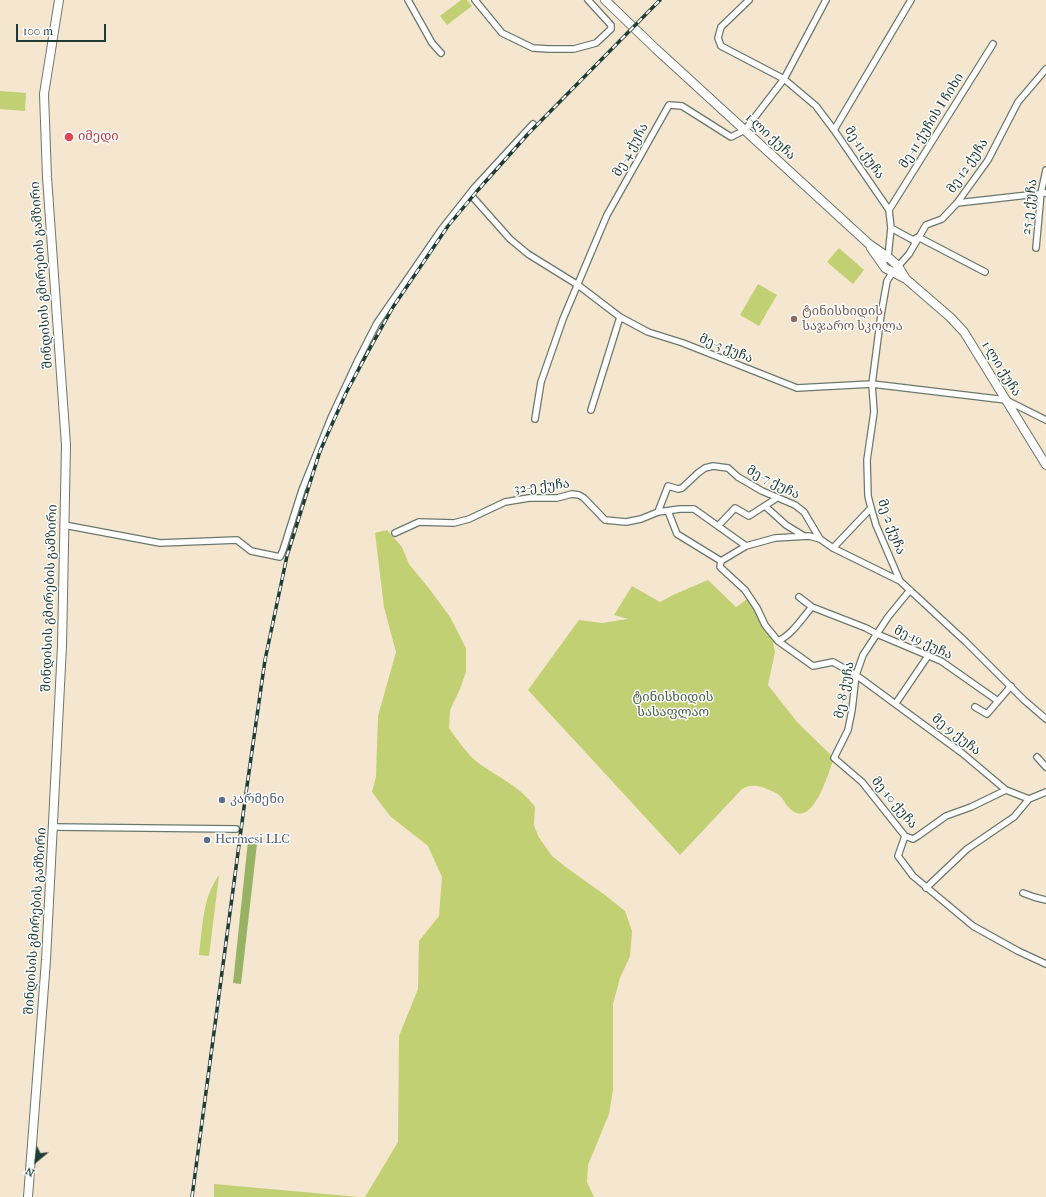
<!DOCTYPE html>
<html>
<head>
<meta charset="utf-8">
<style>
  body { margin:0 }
  #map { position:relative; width:1046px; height:1197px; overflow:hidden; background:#f5e6d0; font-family:"IM FELL French Canon",serif }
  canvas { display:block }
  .north { position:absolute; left:16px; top:1141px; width:40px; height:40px; -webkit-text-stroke:3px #fff; paint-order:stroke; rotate:209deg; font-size:11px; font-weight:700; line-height:16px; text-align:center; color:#1f3d34 }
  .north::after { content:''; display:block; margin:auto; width:14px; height:18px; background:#1f3d34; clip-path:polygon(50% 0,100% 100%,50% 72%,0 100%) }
  .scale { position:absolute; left:16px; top:24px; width:90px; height:18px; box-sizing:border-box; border:2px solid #1f3d34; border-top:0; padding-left:5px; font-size:12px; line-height:14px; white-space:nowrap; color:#1f3d34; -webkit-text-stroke:3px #fff; paint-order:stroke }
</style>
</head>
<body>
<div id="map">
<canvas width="1046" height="1197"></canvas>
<div class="north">N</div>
<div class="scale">100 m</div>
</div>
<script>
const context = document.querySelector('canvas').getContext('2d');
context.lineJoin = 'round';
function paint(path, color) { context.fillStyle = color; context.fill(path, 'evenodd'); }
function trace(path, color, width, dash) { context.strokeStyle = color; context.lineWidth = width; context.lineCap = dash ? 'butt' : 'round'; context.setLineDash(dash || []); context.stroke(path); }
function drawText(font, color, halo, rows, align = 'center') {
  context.font = font + ' "IM FELL French Canon","Noto Serif Georgian",serif'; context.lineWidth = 3; context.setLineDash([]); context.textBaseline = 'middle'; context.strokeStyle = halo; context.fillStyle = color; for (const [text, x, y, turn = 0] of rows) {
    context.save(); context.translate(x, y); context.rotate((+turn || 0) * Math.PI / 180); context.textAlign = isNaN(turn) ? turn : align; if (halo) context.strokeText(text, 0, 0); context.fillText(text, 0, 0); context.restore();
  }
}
const green = new Path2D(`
  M461 0H467L472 6 447 25 440 16Z
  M0 91 26 93 25 111 0 109Z
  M839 248 864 270 853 284 827 262Z
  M758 284 777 295 759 326 740 315Z
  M387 530 402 547 409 564 431 591 450 617 466 648V672L460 689 450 710 449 728C456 738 468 755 477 762 497 777 519 785 535 807L534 825 538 836 552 856 567 868 605 895 625 911 632 931 630 956 620 978 613 1004V1090L609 1114 588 1165 587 1182 594 1197H365L398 1142 399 1036 418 989 419 941 439 916 442 877 428 846 390 816 372 792 376 777 378 716 396 652 384 607 375 533Z
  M708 580 736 607 750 597 778 641 773 643 775 652 768 685 797 722 834 758C829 771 814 826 793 811 787 808 785 801 781 797 777 792 768 790 762 787 754 785 749 785 742 789L680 855 528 690 579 620 602 623 628 619 614 615 632 586 660 602 673 595Z
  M219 875 209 956 199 955C203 926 202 899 219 875Z
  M214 1184 359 1197H214Z`);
const forest = new Path2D(`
  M248 841 257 844 241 984 233 983Z`);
const minor = new Path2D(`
  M408 0 432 43 441 53
  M475 0 502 33 533 48 549 49H574L596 43 611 29V25L588 0
  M749 0 721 27 718 38 721 46 784 79 816 106 834 130 889 210 891 228 888 257 886 259
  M1046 69 1018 102 988 160 957 203 942 219 926 225 909 254 892 273 887 281 881 315 872 384 874 412 867 460 868 496 871 508 876 525 900 581 966 642 1024 700 1046 719
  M834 130 911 0
  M470 194 510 239 528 254 578 285 620 317 648 332 683 343 797 388 872 384 1006 400 1046 420
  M957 203 1046 193
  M889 210 993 44
  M891 228 913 240 918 237 985 272
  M1036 248 1041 193 1046 170
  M591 410 620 317
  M535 419 541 382 563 319 607 215 669 105 682 106 731 137 745 130 784 79 826 0
  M765 506 786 525 804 536
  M668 511 677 534 721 561 720 567 745 590 757 608 765 625 778 641 813 666 833 662 856 675 962 753 1006 790 1029 799 1046 792
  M658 512 668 486 678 489 682 488 698 473 705 468 713 466 728 468 738 477 762 491 795 505 804 512 820 539
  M64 525 160 543 237 540 251 551 280 557 283 550 302 490 331 418 358 360 377 323 441 230 475 187 533 124
  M718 526 735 508 749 516 777 498
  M395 533 419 522 454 523 469 519 505 502 529 498H557L572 494 579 495 584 498 605 520 626 522 641 519 658 512 680 509H694L746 546
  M833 548 871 508
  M721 561 746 546 775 538 809 536 820 539 833 548 900 581
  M910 590 888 617 863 655 856 675 852 710 848 730 834 758 862 782 905 836 913 839 918 836 946 816 971 807 1006 790
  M799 597 812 607 866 628 877 634 941 661 998 701
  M778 641C792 635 802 618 812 607
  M896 703 928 656
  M975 707 987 714 1011 686
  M1037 757 1046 767
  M54 827 236 829
  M905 836 898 856 913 876 973 926 1018 951 1046 964
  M926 888 967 849 1014 817 1029 799
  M1023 893 1034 897 1046 900`);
const secondary = new Path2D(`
  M605 0 656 49 869 244 888 257 898 266 906 279
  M871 248 885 268 906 279 950 317 964 332 1046 465
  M28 1197 46 960 62 646 66 445 47 177 44 94 59 0`);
const rail = new Path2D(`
  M192 1197 245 800 265 660 287 556 320 451 346 393 369 350 393 307 448 226 478 190 528 134 660 0`);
const markers = [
  [69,137,5,"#e0444e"],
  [794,319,4,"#8d6e63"],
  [222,800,4,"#5c6f8a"],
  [207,840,4,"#5c6f8a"]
];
const streetNames = [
  ["მე-11 ქუჩის I ჩიხი",932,121,-58],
  ["1-ლი ქუჩა",770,137,42],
  ["მე-4 ქუჩა",631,150,-61],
  ["მე-11 ქუჩა",864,153,56],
  ["მე-12 ქუჩა",968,166,-56],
  ["25-ე ქუჩა",1030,207,-83],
  ["შინდისის გმირების გამზირი",42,275,-94],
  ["მე-3 ქუჩა",726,349,22],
  ["1-ლი ქუჩა",1001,369,58],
  ["მე-7 ქუჩა",773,483,27],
  ["32-ე ქუჩა",542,487,-6],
  ["მე-2 ქუჩა",891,527,70],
  ["შინდისის გმირების გამზირი",50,598,-88],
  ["მე-19 ქუჩა",923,643,25],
  ["მე-8 ქუჩა",845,690,-79],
  ["მე-9 ქუჩა",956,735,38],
  ["მე-10 ქუჩა",894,803,50],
  ["შინდისის გმირების გამზირი",36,921,-86]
];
const healthNames = [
  ["იმედი",78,137]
];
const educationNames = [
  ["ტინისხიდის",802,312],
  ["საჯარო სკოლა",802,327]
];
const parkNames = [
  ["ტინისხიდის",673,698],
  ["სასაფლაო",673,713]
];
const serviceNames = [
  ["კარმენი",230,800],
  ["Hermesi LLC",215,840]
];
paint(green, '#c0d072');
paint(forest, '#98b264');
trace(minor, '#6a786b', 8);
trace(secondary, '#6a786b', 10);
trace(minor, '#fff', 5.5);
trace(secondary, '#fff', 8);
trace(rail, '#1f3d34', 3.5);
trace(rail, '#fff', 2, [6]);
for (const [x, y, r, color] of markers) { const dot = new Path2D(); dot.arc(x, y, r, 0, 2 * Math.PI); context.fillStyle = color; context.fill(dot); trace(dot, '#fff', 1.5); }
drawText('13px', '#1f3d34', '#fff', streetNames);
drawText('13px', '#be3a42', '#fff', healthNames, 'left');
drawText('13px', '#785e54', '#fff', educationNames, 'left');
drawText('13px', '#476244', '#fff', parkNames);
drawText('13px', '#4e5e75', '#fff', serviceNames, 'left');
</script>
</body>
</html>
